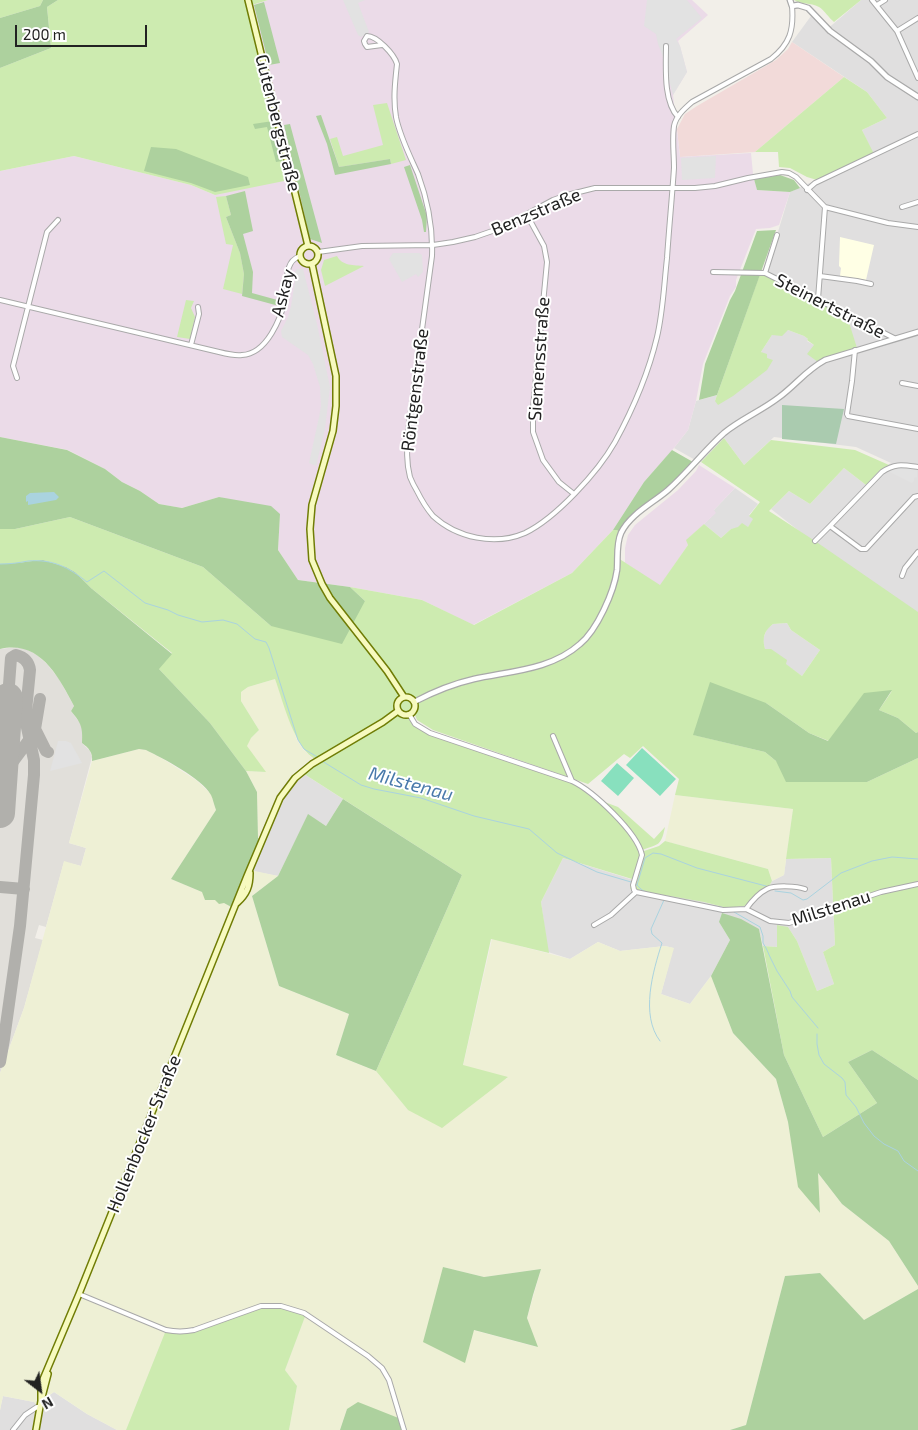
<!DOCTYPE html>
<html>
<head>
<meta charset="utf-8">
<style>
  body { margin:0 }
  #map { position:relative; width:918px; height:1430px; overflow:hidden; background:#f2efe9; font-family:"Exo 2",sans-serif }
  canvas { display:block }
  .north { position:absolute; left:15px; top:1365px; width:50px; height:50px; -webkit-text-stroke:4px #fff; paint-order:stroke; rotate:150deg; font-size:14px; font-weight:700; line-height:20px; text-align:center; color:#222 }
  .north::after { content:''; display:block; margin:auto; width:18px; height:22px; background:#222; clip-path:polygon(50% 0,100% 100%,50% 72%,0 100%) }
  .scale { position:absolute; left:15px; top:25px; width:132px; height:22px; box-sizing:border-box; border:2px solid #222; border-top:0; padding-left:6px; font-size:15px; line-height:18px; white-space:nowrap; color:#222; -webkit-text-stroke:4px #fff; paint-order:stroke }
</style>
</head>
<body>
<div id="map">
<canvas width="918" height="1430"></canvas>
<div class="north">N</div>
<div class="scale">200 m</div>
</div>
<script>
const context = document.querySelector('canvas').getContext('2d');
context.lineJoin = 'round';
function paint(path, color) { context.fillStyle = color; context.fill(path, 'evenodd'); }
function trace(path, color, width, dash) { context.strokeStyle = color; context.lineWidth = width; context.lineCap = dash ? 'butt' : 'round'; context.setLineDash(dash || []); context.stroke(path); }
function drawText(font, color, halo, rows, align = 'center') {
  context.font = font + ' "Exo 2",sans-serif'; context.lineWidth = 4; context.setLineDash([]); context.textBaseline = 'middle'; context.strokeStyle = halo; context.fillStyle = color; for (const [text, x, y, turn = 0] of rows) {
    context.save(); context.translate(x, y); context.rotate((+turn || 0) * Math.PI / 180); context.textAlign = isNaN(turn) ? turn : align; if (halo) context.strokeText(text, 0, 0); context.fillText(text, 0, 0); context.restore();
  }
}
const residential = new Path2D(`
  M861 0H918V613L817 545 771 509 789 491 810 504 844 468 866 485 880 470 891 463 856 447 774 437 744 465 724 438 701 462 697 461 674 448 688 430 696 401 717 395 715 401 767 357 761 352 772 335 788 330 804 336 808 339 807 341 814 345 847 316 765 275 790 192 873 154 862 130 887 118 867 92 792 42 811 16 825 31Z
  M735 488 758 504 749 515 754 519 748 527 731 529 721 538 704 524 715 513 713 511Z
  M787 623 791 630 820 650 802 676 765 650 763 639 767 629 773 624Z
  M304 774 343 799 326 826 308 815 278 876 252 871 278 808 289 790Z
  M563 858 704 902 727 908 754 898 768 888 772 881 784 875 786 859 831 858 835 945 823 952 834 984 817 991 797 941 788 927 777 947 763 946 759 929 719 922 730 940 711 976 690 1004 661 994 673 948 665 946 620 951 598 942 570 959 548 952 541 902Z
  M54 1392 87 1414 117 1430H0V1410L3 1396 34 1402 41 1401Z`);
const commercial = new Path2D(`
  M792 42 844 77 755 152 680 157 677 129 685 114 697 106 776 60 788 49Z`);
const industrial = new Path2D(`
  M268 0H692L708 15 678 41 680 46 687 72 673 95 680 157 751 153 753 174 757 190 790 192 779 225 770 228 756 229 736 280V287L730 296 703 364 696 401 688 430 674 448 644 482 613 530 572 573 473 625 422 600 350 587 298 580 278 550 280 514 219 497 182 508 159 504 140 491 122 482 105 469 68 450 0 437V171L74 156 191 185 215 195 276 118 271 77 252 5Z
  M699 465 735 488 714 510 716 513 687 540 688 545 660 586 625 563V548L628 535 635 525 678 490 696 471Z`);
const education = new Path2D(`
  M840 237 874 245 866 280 840 276 841 268 839 266Z`);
const airport = new Path2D(`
  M17 647 29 650 38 656 47 664 59 679 74 706 71 711 80 723 83 730 82 743 90 751 92 757 69 843 86 848 81 866 64 862 46 927 39 925 35 938 43 940 24 1008 0 1073V649Z`);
const farmland = new Path2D(`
  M275 679 297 740 303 749 312 758 294 773 284 785 276 797 258 838 257 792 246 771 265 772 246 746 251 738 259 730 241 701V692L248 687Z
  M139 749 146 750 163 759 196 780 211 794 216 810 171 879 202 892 216 900 227 904 234 909 250 870 278 876 252 896 279 986 349 1014 336 1055 376 1071 408 1110 508 1078 463 1066 492 939 570 959 598 942 620 951 665 946 674 948 661 994 690 1004 711 976 733 1033 776 1079 788 1122 799 1187 820 1213 817 1172 842 1204 889 1241 918 1286V1289L864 1320 820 1273 785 1276 746 1425 730 1430H404L347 1409 340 1430H289L297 1386 285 1370 306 1314H238L182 1332 166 1330 126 1430H117L87 1414 54 1392 41 1401 37 1407 34 1402 3 1396 0 1410V1073L24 1008 64 861 81 866 86 848 69 843 92 761ZM443 1267 484 1277 541 1269 527 1318 537 1347 473 1330Z
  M675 795 793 809 784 875 772 881 768 869 665 841Z`);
const grass = new Path2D(`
  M0 0H43L40 6 0 18Z
  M58 0H268L252 5 271 77 276 118 289 180 215 195 191 185 74 156 0 171V68L51 48 47 7Z
  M794 0H861L834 22C829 18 824 10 819 7 810 2 802 5 794 0Z
  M844 77 867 92 887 118 862 130 874 154 817 180 807 177 790 168 779 167 778 152H755Z
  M387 103 406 160 391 164 390 159 339 167 330 139 337 137 343 156 383 145 373 105Z
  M226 196 231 215 226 217 240 253 244 274 242 294 223 289 233 245 226 244 216 197Z
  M337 256C342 266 354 265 364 266L325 286 321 270 324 260Z
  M760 274 765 275 847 316 857 348 824 358 818 362 807 354 814 345 807 340 808 339 804 336 788 330 782 336 772 335 761 352 767 354V358L773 360 767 370 733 396 718 405 715 401 717 395Z
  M186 300 194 301 191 308 195 317 190 339 177 337Z
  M724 438 744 465 771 440 855 450 889 465 880 470 866 485 844 468 810 504 789 491 769 511 815 541 918 612V732L916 733 898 718 879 710 892 691 835 734 829 741 809 733 766 703 694 735 765 752 776 761 867 782 918 758V1080L872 1050 848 1062 877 1103 823 1137 784 1055 763 946 777 947V925L788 927 797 941 817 991 834 984 823 952 835 945 831 858 786 859 793 809 675 795 679 779 643 746 630 758 624 754 588 784 433 730 417 720 415 715 417 706 411 713 415 724 422 730 578 784 617 816 641 852 659 846 665 841 768 869 772 881 768 888 744 906 727 908 704 902 630 889 632 879 563 858 541 902 549 953 491 939 463 1065 508 1077 442 1128 408 1110 376 1071 462 875 301 772 317 760C295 751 283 701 275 679L248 687 241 692V701L259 730 251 738 247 746 266 772 246 771 210 723 158 668 172 653 91 588 75 572 66 567 43 560 26 562 15 564H0V529H15L70 517 203 567 271 626 365 601 350 587 422 600 474 625 572 573 613 530H617L619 532 616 538 618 542V558L660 585 688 545 686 540 704 524 721 538 731 529 738 527 742 523 748 527 753 519 749 516 760 502 701 462ZM787 623 791 630 820 650 802 676 786 664 787 660 771 649H765C762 638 764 631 773 624Z
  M602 801 618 807 654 839 665 827C661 846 659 844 642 850 631 828 621 817 602 801Z
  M274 1305 306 1314 285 1370 297 1386 289 1430H126L166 1330 182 1332 254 1307Z`);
const forest = new Path2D(`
  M43 0H58L47 7 51 48 0 68V18L40 6Z
  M264 2 280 63 269 65 254 5Z
  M321 115 339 167 390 159 391 164 335 175 327 144 316 116Z
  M273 121 282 161 276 162 267 127 255 129 253 124Z
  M290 124 322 243 310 239 284 125Z
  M151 147 176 149 248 177 250 185 215 192 191 183 144 171Z
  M410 165 427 216 426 232H424L422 220 404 167Z
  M780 175 794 180 800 188 790 192 757 190 754 179Z
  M245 191 253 231 243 234 253 272 252 293 281 301 279 306 242 296 244 274 240 253 226 217 231 215 226 196Z
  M776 230 717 395 699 400 705 364 730 300 735 291 757 231Z
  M0 437 67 450 105 469 122 482 140 491 159 504 182 508 219 497 271 506 280 514 278 550 298 580 350 587 365 601 342 644 271 626 203 567 70 517 15 529H0Z
  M672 450 693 462 674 481 629 518 623 524 619 532 617 530H613L644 482Z
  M43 560 66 567 75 572 91 588 172 654 159 669 210 723 246 771 257 792 258 838 262 841 235 909 224 903 219 904 215 900H205L202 892 171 879 216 810C214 805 213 799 211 795 202 778 162 758 146 750L139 749 92 761C93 753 89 748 82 743 83 727 81 723 71 711L74 706C58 676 40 640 0 649V564C15 564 28 561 43 560Z
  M710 682 766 703 809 733 828 741 864 693 892 690 879 710 898 718 916 733 918 732V758L867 782H786L776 761 765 752 693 735Z
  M343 799 462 875 376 1071 336 1055 349 1014 279 986 252 896 278 876 308 814 326 826Z
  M722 913 741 919 759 929 784 1055 823 1137 877 1103 848 1062 872 1050 918 1080V1286L889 1241 842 1204 818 1173 820 1213 798 1187 788 1122 776 1079 733 1033 711 976 730 940 719 922Z
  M443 1267 484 1277 541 1269 533 1295 527 1318 538 1347 474 1330 465 1363 423 1342Z
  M820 1273 864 1320 918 1289V1430H730L746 1425 785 1276Z
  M358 1402 401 1419 404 1430H340L347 1409Z`);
const cemetery = new Path2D(`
  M782 405 844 409 836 444 782 439Z`);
const pitch = new Path2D(`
  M642 748 676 779 660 796 626 765Z
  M617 763 634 778 618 796 601 781Z`);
const parking = new Path2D(`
  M343 0H365L358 3 369 32 361 37 358 35Z
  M647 0H687L702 18 676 39 680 46 687 72 673 95 662 54 658 44 656 34 644 26Z
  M716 156 715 178 682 180 681 158Z
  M393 253H419L422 255 423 272 418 277 416 274 402 282 389 259Z
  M297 269H303L317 324 330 387 325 429 316 466 309 463 319 417 321 406 320 387 313 364 308 355 282 337 281 331 288 317 291 306 295 281V272Z
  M901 467 917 470V477L914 478V481L912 483 888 471 893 468Z
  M58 741H66L71 743 82 763 50 771Z`);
const water = new Path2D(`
  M54 492 59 497 56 500 28 505V501L26 502V496L30 493Z`);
const stream = new Path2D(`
  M0 564C10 564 18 563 28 561 53 559 68 567 87 582L104 571 145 603 168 610 178 615 202 622 223 620 237 624 255 639 266 642 269 648 298 740 304 749 319 758
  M322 761 361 785 374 789 421 798 474 816 529 829 557 853 597 872 631 882 637 885 645 858 653 853 661 854 697 868 766 886
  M637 885 642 890 646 892
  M775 891 791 893 803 900 807 899 841 873 872 861 892 857 918 859
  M672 898 725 908
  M734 912 760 927 763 936V943L766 948 771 959 777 971 790 991 792 997 818 1028
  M817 1034V1044L819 1055 824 1064 842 1078 845 1082 846 1095 856 1107 864 1123 874 1136 884 1144 898 1151 904 1161 918 1171
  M660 1041C640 1015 653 971 662 943L652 934 651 929 664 900`);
const taxiway = new Path2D(`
  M40 699 35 729 46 751 48 752
  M6 723C12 715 20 716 26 723
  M3 775 32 736
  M0 887 24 889
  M0 1042 4 1039 20 926 34 775V760L26 723V711L30 670C29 662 24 657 16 655L11 658 8 698
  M0 1062 4 1039`);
const runway = new Path2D(`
  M0 813 8 698`);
const minor = new Path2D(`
  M872 0 897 31 918 78
  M877 5 885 0
  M897 31 918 18
  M382 45 367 47 365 44 364 41 367 36C377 36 394 54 397 64 395 82 393 99 396 117 400 137 410 156 418 174 428 201 433 228 432 256L408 432C407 448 406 462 410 477 412 482 414 486 417 491 421 499 427 509 433 516 457 538 495 546 525 533 556 518 598 472 615 442 633 409 648 375 657 337 663 312 664 285 667 258 669 228 672 198 674 168 674 154 672 140 674 126 676 116 684 109 692 102L771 59C790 44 794 30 792 6
  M666 46C666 66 663 101 678 117
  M807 190 815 183 918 134
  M825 207 888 223 918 227
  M902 207 918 202
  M527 215 544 246 547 262 533 408V432L543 460 559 482 574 494
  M318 252 362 246 433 245 453 242 475 237 501 228 553 200 567 195 595 188H695L715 186 748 178 782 172 789 173 796 177 825 207 818 299
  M713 272 765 273 894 338
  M765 273 777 235
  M820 276 857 281 871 284
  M0 300 219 352C227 354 235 356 242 355 267 354 281 318 286 297 288 283 283 262 300 256
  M191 345 199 314 198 307
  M855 350 852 381 847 414 848 416 918 429
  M17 378 13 366 47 232 58 220
  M902 383 918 386
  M918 467C903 465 895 463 882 472L830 526 861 549H866L914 497 918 496
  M815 541 830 526
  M902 576 905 568 918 552
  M409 714 415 724 430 733 572 781C593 791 637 832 642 855L633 885 634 890 636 892 723 910 746 909C751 902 759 893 767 889 775 885 797 886 805 889
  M553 736 572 781
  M746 909 770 921 789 923 881 892 918 884
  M594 925 611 915 636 892
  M79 1294 166 1330C176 1332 184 1332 194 1330L261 1306H281L304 1313 368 1356 382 1368 389 1380 404 1430
  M13 1430 25 1415 37 1407 40 1408`);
const tertiary = new Path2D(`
  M790 0 792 6 798 5 808 8 830 31 871 61 887 77 918 97
  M414 702C433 692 452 684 474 679 510 671 551 670 580 644 597 630 614 592 617 570 618 558 616 544 621 533 630 514 653 503 668 490 688 472 704 451 724 433 741 419 761 411 778 398 796 385 805 371 825 360L918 332`);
const secondary = new Path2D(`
  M248 0 308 246
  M300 255a9 9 0 1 1 18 0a9 9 0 1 1-18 0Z
  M312 264 336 376V406L333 431 312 505 310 529 312 560 322 584 330 598 387 671 404 697
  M397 706a9 9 0 1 1 18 0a9 9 0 1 1-18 0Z
  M237 903C247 894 250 886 250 873
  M41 1401V1384L79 1294 247 876 280 798 295 778 312 764 383 722 398 711
  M36 1430 41 1401 48 1374`);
const streetNames = [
  ["Gutenbergstraße",278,123,76],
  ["Benzstraße",536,212,-23],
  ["Askay",283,293,-76],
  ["Steinertstraße",830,306,27],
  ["Siemensstraße",539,359,-86],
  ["Röntgenstraße",415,390,-83],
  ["Milstenau",831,908,-18],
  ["Hollenbocker Straße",144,1134,-68]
];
const waterNames = [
  ["Milstenau",411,784,15]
];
paint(residential, '#e0dfdf');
paint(commercial, '#f2dad9');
paint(industrial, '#ebdbe8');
paint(education, '#ffffe5');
paint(airport, '#e1dfda');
paint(farmland, '#eef0d5');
paint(grass, '#cdebb0');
paint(forest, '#add19e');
paint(cemetery, '#aacbaf');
paint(pitch, '#88e0be');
paint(parking, '#e2e2e2');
paint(water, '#aad3df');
trace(stream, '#aad3df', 1);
trace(taxiway, '#b1b0ac', 12);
trace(runway, '#b1b0ac', 30);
trace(minor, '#a9a9a9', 6);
trace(tertiary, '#a9a9a9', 7);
trace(secondary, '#707d05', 8);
trace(minor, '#fff', 4);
trace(tertiary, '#fff', 4.5);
trace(secondary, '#f7fabf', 5);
drawText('18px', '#222', '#fff', streetNames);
drawText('italic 19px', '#4a7aab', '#fff', waterNames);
</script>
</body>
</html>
